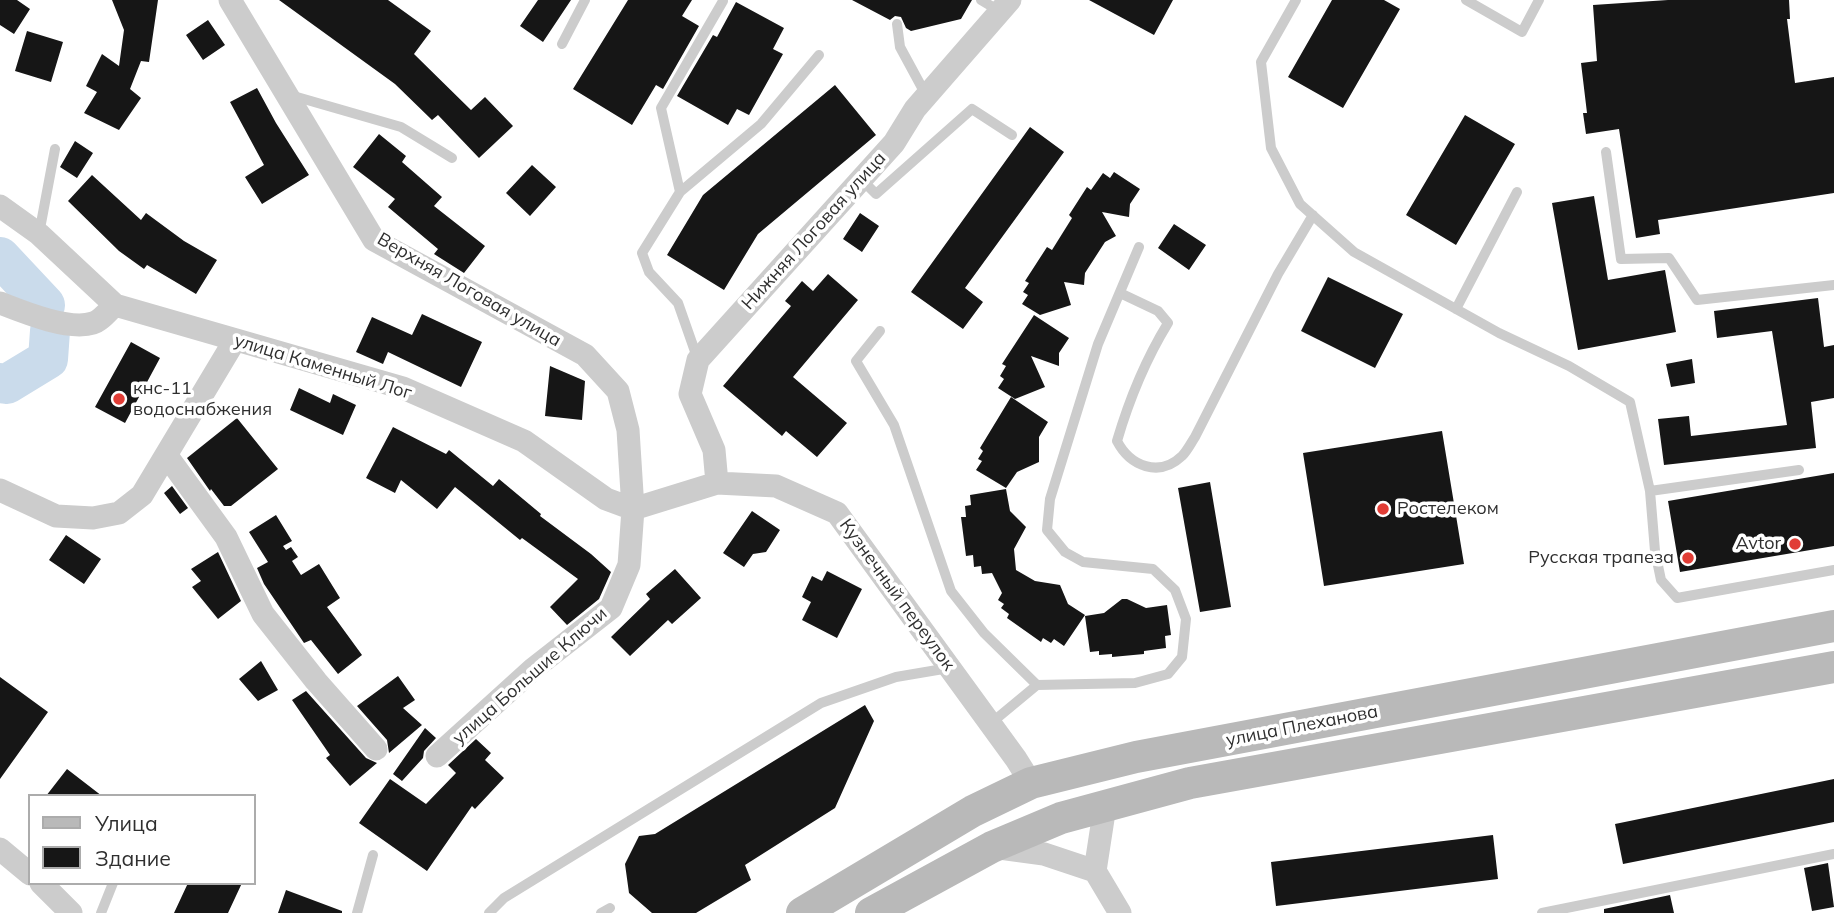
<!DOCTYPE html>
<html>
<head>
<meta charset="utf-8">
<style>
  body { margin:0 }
  #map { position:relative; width:1834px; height:913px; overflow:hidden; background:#fff; font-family:Mulish,sans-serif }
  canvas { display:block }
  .legend { position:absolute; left:28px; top:794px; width:228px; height:91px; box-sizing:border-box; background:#fff; border:2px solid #acacac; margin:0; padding:9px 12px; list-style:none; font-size:21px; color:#2f2f2f }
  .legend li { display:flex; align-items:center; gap:14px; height:35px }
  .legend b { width:35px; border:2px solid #acacac }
</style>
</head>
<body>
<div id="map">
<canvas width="1834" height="913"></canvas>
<ul class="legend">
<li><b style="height:9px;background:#b9b9b9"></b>Улица</li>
<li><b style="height:19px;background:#161616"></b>Здание</li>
</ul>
</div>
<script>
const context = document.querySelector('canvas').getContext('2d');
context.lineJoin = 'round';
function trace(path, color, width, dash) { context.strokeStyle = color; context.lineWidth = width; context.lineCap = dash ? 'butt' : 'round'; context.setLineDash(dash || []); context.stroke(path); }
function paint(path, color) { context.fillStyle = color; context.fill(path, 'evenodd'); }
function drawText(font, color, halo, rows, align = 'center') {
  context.font = font + ' Mulish,sans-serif'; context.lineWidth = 7; context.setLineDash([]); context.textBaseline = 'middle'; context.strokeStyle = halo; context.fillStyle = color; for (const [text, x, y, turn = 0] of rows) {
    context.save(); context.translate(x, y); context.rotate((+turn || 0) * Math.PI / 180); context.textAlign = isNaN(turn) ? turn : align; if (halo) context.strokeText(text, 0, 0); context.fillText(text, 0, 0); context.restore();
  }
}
const river = new Path2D(`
  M0 257 45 305
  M0 383 7 384 48 359 50 331`);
const building = new Path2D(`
  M0 0H17L30 9 14 34 0 25Z
  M112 0H158L149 62 141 61 130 89 141 98 119 130 84 113 97 92 86 86 102 54 119 66 124 30Z
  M279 0H388L431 31 414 54 471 110 485 97 513 126 479 158 438 115 432 120 395 84Z
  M538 0H571L543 42 520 26Z
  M628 0H692L682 16 699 26 663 89 656 85 632 125 573 89Z
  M852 0H972L961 19 911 31 906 28 901 17 895 16 890 20Z
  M1089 0H1173L1154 35Z
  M1332 0H1384L1400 9 1343 108 1288 77Z
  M1668 0H1789L1790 19H1787L1795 83 1834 77V193L1658 220 1660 234 1636 238 1619 129 1586 134 1583 113H1587L1581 63 1597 61 1593 5Z
  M736 2 784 28 773 49 783 54 749 115 737 109 728 125 677 96 713 35 717 37Z
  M208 20 225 45 203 60 186 35Z
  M27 31 63 42 51 82 15 71Z
  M835 85 876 135 758 234 724 290 667 255 703 195Z
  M257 88 276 123 309 175 262 204 245 177 264 165 230 102Z
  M1465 115 1515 144 1456 245 1406 215Z
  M1030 127 1064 152 965 288 983 302 963 329 911 292Z
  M379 134 406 156 402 162 442 197 434 206 485 246 464 273 434 254 438 249 388 207 395 199 353 167Z
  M75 141 93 153 77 178 60 167Z
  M532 165 556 187 530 216 506 193Z
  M1114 172 1140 189 1130 204 1129 217 1102 212 1116 236 1105 242 1085 273 1084 285 1064 282 1071 305 1040 315 1022 304 1028 295 1023 292 1029 283 1025 281 1047 247 1052 250 1072 218 1069 215 1087 187 1091 190 1103 173 1110 178Z
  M92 175 141 220 146 213 184 241 217 260 196 294 147 265 144 269 119 251 68 201Z
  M1594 196 1608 280 1665 270 1676 332 1578 350 1552 203Z
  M860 213 879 226 862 252 843 239Z
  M1174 224 1206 245 1189 270 1158 248Z
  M828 274 858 300 793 377 847 423 817 457 786 431 782 436 723 386 791 306 785 301 802 281 813 291Z
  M1328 277 1403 314 1375 368 1301 331Z
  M1818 298 1824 347 1834 345V398L1811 402 1816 448 1664 465 1658 419 1689 416 1691 436 1787 425 1772 331 1717 338 1714 311Z
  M422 314 482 342 461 387 388 352 383 364 356 352 372 317 412 335Z
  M1034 315 1069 338 1059 353V366L1031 356 1045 387 1015 399 998 388 1004 379 1000 376 1006 366 1002 364Z
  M131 342 160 358 125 423 95 407Z
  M1692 359 1695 383 1671 387 1666 364Z
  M550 366 585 381 582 420 545 416Z
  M299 388 330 403 333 394 356 405 343 435 290 410Z
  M1011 397 1048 422 1039 437V462L1017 472 1006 488 976 470 982 461 978 459 983 451 980 448Z
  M237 418 278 469 231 506H224L211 489 210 491 187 458Z
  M393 427 446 454 449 450 493 486 499 479 541 514 540 516 591 554 611 572 599 599 567 625 550 607 578 579 522 538 520 540 455 487 437 509 401 480 395 493 366 478Z
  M1442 431 1464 564 1324 586 1303 453Z
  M1834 473V546L1680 572 1668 501Z
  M1210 482 1231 607 1200 612 1178 488Z
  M172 486 188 508 180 514 164 493Z
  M1006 489 1010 511 1026 527 1014 549 1016 570 1035 581 1060 585 1068 604 1085 615 1064 646 1054 639 1051 643 1043 638 1041 642 1007 618 1009 614 1001 608 1004 604 998 600 1002 593 992 573 982 574 981 566 974 567 973 555 966 556 961 517H966L965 506 971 505 970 495Z
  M752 511 780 530 766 552 753 554 744 567 723 553Z
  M276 515 292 541 283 546 286 550 291 547 298 557 292 561 301 575 319 564 340 598 327 607 362 655 338 674 311 640 304 643 264 584 257 568 268 562 249 532Z
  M66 535 101 559 84 584 49 560Z
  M218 552 241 601 218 619 192 587 201 581 191 569Z
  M675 569 701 598 672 624 668 620 630 656 611 637 650 599 646 594Z
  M827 571 862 589 837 638 802 620 811 602 802 597 812 576 822 581Z
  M1122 599H1127L1146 608 1167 605 1171 635 1165 636 1166 648 1144 651V654L1112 657V654L1099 655V651L1090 652 1085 616 1104 613Z
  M261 661 278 690 258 701 239 679Z
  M398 676 415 700 403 708 422 725 389 753 387 740 357 706Z
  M0 677 48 712 0 779Z
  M306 691 366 758 377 763 350 786 326 758 330 755 292 700Z
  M865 705 874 721 835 808 745 865 751 880 696 913H652L629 893 625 864 639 836 655 834Z
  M425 728 436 738 424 751 423 758 402 781 393 774Z
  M476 739 491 753 485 760 504 778 475 809 472 806 427 871 359 823 390 779 426 804 456 773 448 765Z
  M67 769 102 796H46Z
  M1834 779V822L1623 864 1615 824Z
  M1493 835 1498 879 1276 906 1271 862Z
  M1828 863 1834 907 1812 911 1804 868Z
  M188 883H242L228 913H174Z
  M286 890 342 911V913H278Z
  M1670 895 1674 913H1604V909Z`);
const service = new Path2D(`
  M981 0 1001 12
  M1296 0 1261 62 1271 148 1300 204 1354 252 1499 333 1569 366 1630 402 1650 491 1655 551 1661 580 1677 598 1834 570
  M1466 0 1522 32 1539 0
  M897 24 900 47 926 95
  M562 44 585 0
  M290 95 401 127 452 158
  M1606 152 1621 259 1669 258 1697 300 1834 285
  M861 179 876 194 972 109 1012 135
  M680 192 761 124 819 55
  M39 234 55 149
  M1120 293 1158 311 1168 323C1146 359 1129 400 1117 441 1130 466 1159 478 1182 456 1187 451 1191 443 1195 437L1278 274 1313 215
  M1456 309 1517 192
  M880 331 856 361 894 425 951 591 984 633 1037 685
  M698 360 678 303 649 272 642 253 680 192 661 108 723 1
  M1650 491 1799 470
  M990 724 1037 685 1135 683 1168 674 1182 657 1186 619 1175 590 1153 569 1083 562 1065 552 1047 530 1050 499 1098 344 1139 247
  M101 913 113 883
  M357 913 373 855
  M489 913 504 898 821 703 896 677 949 668
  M601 913 610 908
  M1542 913 1834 854`);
const minor = new Path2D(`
  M230 0 374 240 585 355 618 391 628 430 633 509 629 565 611 608 533 669 437 756
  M0 206 39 234 115 305 403 388 524 441 606 499 633 509
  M0 303C23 312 69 331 93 323 101 321 109 310 115 305
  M167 456 226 537 263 614 316 681 376 749
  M717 483 714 450 690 394 698 360 894 143 915 109 1010 0
  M0 490 56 516 93 518 119 513 142 495 235 340
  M633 509 717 483 776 486 837 513 1016 759 1031 783
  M1105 806 1095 871 1120 913
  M992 847 1044 854 1095 871
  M0 849 30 874
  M41 883 71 913`);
const secondary = new Path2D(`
  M802 913 973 811 1031 783 1136 757 1834 626
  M871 913 992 847 1061 818 1190 783 1834 667`);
const markers = [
  [119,399,7,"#e13d36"],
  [1383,509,7,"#e13d36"],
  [1795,544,7,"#e13d36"],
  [1688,558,7,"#e13d36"]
];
const streetNames = [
  ["Нижняя Логовая улица",814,231,-48],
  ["Верхняя Логовая улица",469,290,30],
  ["улица Каменный Лог",323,367,17],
  ["Кузнечный переулок",897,595,54],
  ["улица Большие Ключи",530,676,-41],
  ["улица Плеханова",1302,726,-11]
];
const poiNames = [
  ["кнс-11",133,389],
  ["водоснабжения",133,410],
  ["Ростелеком",1397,509],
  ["Avtor",1781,544,"right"],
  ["Русская трапеза",1674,558,"right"]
];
trace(river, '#cadbeb', 40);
paint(building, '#161616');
trace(service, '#ccc', 10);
trace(minor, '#ccc', 23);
trace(secondary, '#b9b9b9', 32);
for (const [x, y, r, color] of markers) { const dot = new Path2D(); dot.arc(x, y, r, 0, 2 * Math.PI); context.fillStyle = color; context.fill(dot); trace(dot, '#fff', 2.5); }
drawText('18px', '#2f2f2f', '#fff', streetNames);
drawText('18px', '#2f2f2f', '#fff', poiNames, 'left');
</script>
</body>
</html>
